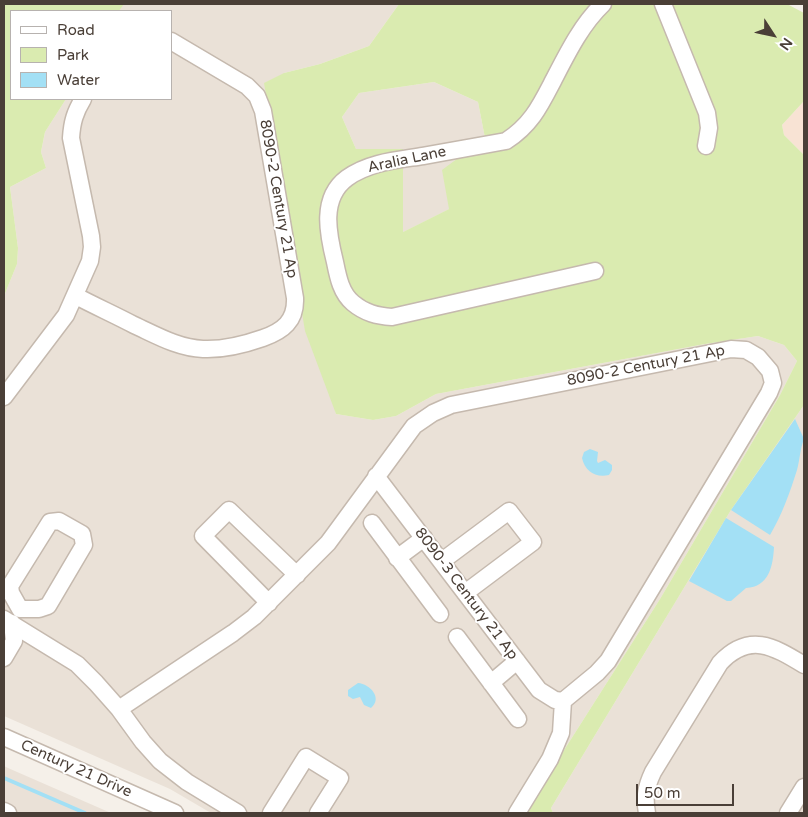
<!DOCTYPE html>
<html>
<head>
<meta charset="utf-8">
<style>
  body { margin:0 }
  #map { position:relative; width:808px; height:817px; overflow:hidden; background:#f5f0e9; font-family:"Varela Round",sans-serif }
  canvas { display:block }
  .frame { position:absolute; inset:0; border:5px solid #4a3f37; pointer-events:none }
  .legend { position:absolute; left:10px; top:10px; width:162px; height:90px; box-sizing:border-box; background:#fff; border:1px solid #b7b2af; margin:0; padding:6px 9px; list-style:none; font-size:15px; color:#4a3f37 }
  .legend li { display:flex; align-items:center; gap:10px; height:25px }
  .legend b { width:25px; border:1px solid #b7b2af }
  .north { position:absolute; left:748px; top:10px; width:50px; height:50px; -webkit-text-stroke:4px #fff; paint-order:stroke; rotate:125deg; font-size:14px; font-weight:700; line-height:20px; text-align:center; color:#4a3f37 }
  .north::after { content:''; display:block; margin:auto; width:18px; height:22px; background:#4a3f37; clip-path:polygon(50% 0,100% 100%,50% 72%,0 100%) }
  .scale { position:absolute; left:636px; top:784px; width:98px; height:22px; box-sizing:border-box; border:2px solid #4a3f37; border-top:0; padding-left:6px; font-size:15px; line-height:18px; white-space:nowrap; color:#4a3f37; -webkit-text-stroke:4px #fff; paint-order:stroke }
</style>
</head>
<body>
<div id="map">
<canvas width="808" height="817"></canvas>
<div class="frame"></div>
<ul class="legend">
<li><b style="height:6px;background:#fff"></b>Road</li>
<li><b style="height:14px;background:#daebb0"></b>Park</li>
<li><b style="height:14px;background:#a3e0f5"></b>Water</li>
</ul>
<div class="north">N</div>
<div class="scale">50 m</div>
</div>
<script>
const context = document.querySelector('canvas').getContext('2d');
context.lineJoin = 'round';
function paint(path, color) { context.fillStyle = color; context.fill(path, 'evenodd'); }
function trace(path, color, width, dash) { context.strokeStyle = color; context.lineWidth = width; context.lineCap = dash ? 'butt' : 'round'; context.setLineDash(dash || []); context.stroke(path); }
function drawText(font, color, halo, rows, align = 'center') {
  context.font = font + ' "Varela Round",sans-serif'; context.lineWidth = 4; context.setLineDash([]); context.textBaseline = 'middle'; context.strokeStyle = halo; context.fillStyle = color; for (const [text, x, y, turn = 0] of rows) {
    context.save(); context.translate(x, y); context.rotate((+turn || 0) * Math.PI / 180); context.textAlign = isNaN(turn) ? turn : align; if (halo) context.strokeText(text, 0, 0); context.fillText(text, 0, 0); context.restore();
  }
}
const residential = new Path2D(`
  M123 4H399L369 46 320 64 284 73 336 414 373 420 396 416 436 394 705 344 758 336 784 345 797 361 780 395 660 599 559 758 528 813H211L170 789 4 716V296L17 264 18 248 10 187 46 168 41 152 45 132 66 99H171V11H119Z
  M434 82 478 102 485 138 449 209 403 232V149H356L342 117 359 93Z
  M804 405V813H553L551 808 731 510Z
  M4 766 8 768 111 813H4Z`);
const commercial = new Path2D(`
  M804 101V155L784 135 782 125Z`);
const green = new Path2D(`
  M4 4H124L119 11H11V99H66L45 132 41 152 46 168 10 187 18 248 17 264 4 296Z
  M399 4H787L804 13V101L782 125 784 135 804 155V405L731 510 551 808 553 813H528L559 758 660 599 780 395 797 361 784 345 758 336 705 344 436 394 396 416 373 420 336 414 305 331 264 83 284 73 320 64 369 46ZM434 82 478 102 485 138 442 170 449 209 403 232V149H356L342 117 359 93Z`);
const water = new Path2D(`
  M795 419 804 439C800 449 800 459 797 470 790 492 782 515 770 535L731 510Z
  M590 449 598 452 597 461 598 463 605 460 612 465V470L609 475C595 478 585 471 582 458L584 452Z
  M726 518 774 547C773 566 769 587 746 588L731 601H727L689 581Z
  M358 683C370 684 383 698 371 708L364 705 360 697 353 699 348 696V690Z`);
const stream = new Path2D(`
  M4 778 85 813`);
const street = new Path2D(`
  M663 4 707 113 709 128 706 146
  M595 271 392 317C377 316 365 313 353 303 341 293 338 277 335 262 328 234 320 198 347 178 369 162 398 160 423 156 451 151 479 146 506 141 531 125 540 106 553 81 567 54 581 25 603 4
  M76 296C95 306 115 315 134 325 156 335 178 348 203 349 224 350 243 345 263 338 283 331 296 321 295 298L263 111 257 96 247 86 171 41
  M4 397 66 315 90 261 92 247 91 236 71 138C72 122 75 112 83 99
  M376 476 539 690 555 700 563 701
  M59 521 82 534 84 545 48 606 39 609H20L11 593 10 586 50 522Z
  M372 523 440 614
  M397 558 424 538
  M442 561 509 511 533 542 465 593
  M269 603 203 536 229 510 297 575
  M4 619 77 664 96 683 119 709 143 742 160 761 187 782 238 813
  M457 637 518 719
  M4 658 14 641 12 623
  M491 683 517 661
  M119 709 233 633 254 617 328 543 414 426 433 413 451 405 731 349 746 350 758 357 770 371 773 383 769 393 608 661 597 673 563 701 561 733 550 759 517 813
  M4 737 175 813
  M4 811 8 813
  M271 813 306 757 340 778 318 813
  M647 813C644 797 646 787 653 772L720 663C749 632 773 646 804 665
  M788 813 804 787`);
const streetNames = [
  ["Aralia Lane",407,160,-12],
  ["8090-2 Century 21 Ap",278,199,80],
  ["8090-2 Century 21 Ap",646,366,-11],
  ["8090-3 Century 21 Ap",466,594,53],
  ["Century 21 Drive",76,769,24]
];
paint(residential, '#eae1d7');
paint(commercial, '#f8e3d4');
paint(green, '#daebb0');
paint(water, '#a3e0f5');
trace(stream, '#a3e0f5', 4);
trace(street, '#c5b9ae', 19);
trace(street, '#fff', 16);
drawText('15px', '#4a3f37', '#fff', streetNames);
</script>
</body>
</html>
